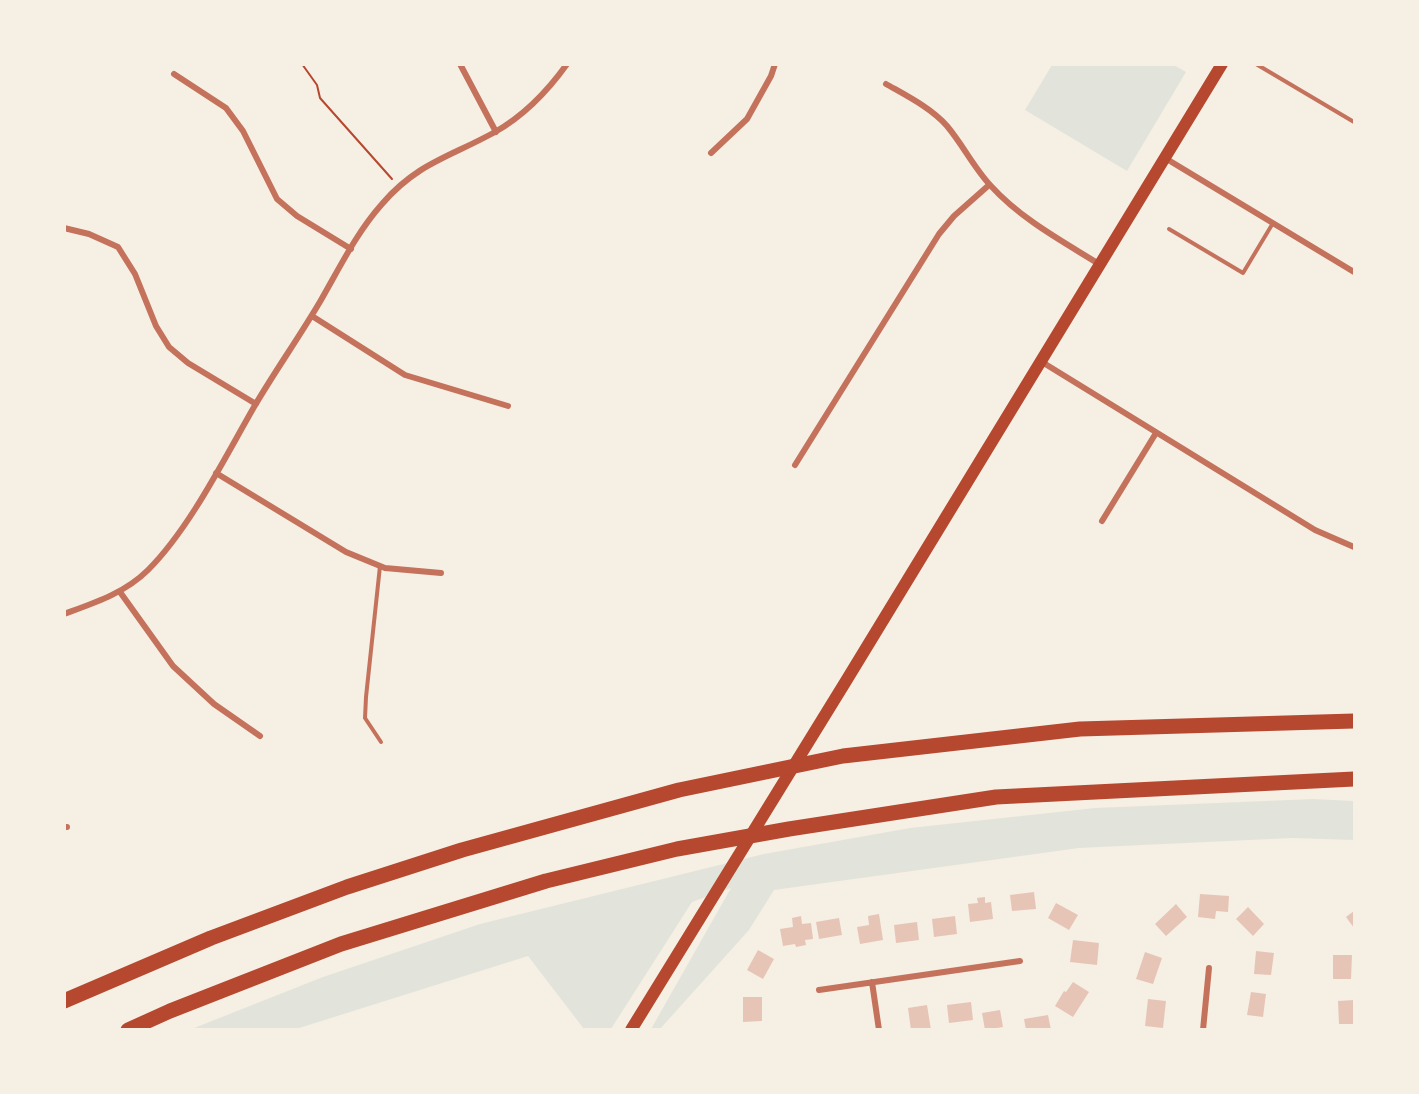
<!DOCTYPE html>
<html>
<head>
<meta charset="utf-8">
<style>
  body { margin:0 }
  #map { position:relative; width:1419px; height:1094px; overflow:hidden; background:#f6efe4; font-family:"Varela Round",sans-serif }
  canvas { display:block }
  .frame { position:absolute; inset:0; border:66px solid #f6efe4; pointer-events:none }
</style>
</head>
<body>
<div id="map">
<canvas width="1419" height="1094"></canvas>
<div class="frame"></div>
</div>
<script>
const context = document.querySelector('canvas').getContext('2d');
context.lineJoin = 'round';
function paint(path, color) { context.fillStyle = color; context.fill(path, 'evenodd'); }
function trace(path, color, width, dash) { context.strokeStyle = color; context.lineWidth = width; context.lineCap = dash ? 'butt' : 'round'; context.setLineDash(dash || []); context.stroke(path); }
const green = new Path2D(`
  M1052 65H1174L1186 72 1127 171 1025 110Z
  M1313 799 1354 801V840L1292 838 1079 848 774 890 749 930 660 1029H651L731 888 692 902 611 1029H584L528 956 296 1029 189 1030 323 977 480 924 764 854 910 828 1095 808Z`);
const building = new Path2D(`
  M1034 892 1036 909 1012 911 1010 895Z
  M1200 894 1229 896 1228 912 1216 911 1215 919 1198 917Z
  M985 897V903L991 902 993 919 970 922 968 904 978 903 977 898Z
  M1056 903 1078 915 1069 930 1048 918Z
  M1176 904 1187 917 1166 936 1155 924Z
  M1248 907 1264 924 1253 936 1236 919Z
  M1354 911V928L1346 917Z
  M879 914 883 940 860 944 857 927 869 925 868 916Z
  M801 916 802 924 811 923 813 939 805 940 806 945 796 947 795 944 783 946 780 929 793 927 792 918Z
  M955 916 957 934 934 937 932 919Z
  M839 918 842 935 819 939 816 922Z
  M917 922 919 940 896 943 894 925Z
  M1073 940 1099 943 1097 965 1070 962Z
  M758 950 774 959 763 979 747 970Z
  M1256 951 1274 953 1271 975 1254 974Z
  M1145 952 1162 958 1153 984 1136 979Z
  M1333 955H1352L1351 979H1333Z
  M1073 982 1089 992 1073 1017 1055 1006 1064 991 1066 992Z
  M1251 992 1266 994 1263 1017 1247 1015Z
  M743 997H762V1021L743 1022Z
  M1148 999 1166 1001 1163 1028 1145 1026Z
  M1354 1000V1024H1339L1338 1001Z
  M971 1002 973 1020 949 1023 947 1005Z
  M927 1005 931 1030H911L908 1008Z
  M1000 1010 1003 1027 985 1030 982 1013Z
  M1048 1015 1051 1030H1026L1024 1019Z`);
const path = new Path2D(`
  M302 64 317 85 320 98 392 179`);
const service = new Path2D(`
  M1256 64 1354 122
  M1169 229 1243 273 1273 223
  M380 566 366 697 365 718 381 742`);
const minor = new Path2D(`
  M460 64 496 132
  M174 74 226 108 243 131 277 199 297 216 351 249
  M886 84C907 96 931 108 947 126 963 145 974 168 991 186 1021 219 1062 241 1099 264
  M711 153 747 119 771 76 775 64
  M1165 158 1354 272
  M64 228 89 234 118 247 135 274 156 326 169 347 188 363 256 404
  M312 316 405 375 508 406
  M1042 362 1315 530 1354 547
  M795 465 939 234 954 216 989 185
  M216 473 346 552 385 568 441 573
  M1102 521 1156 433
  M120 592 173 666 214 704 260 736
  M64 614C94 603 125 593 148 570 190 528 224 459 254 407 275 371 300 336 321 300 340 267 357 232 382 204 417 163 450 157 495 132 525 115 547 92 567 64
  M64 827H67
  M872 982 879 1030
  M819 990 1020 961
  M1203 1030 1209 968`);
const secondary = new Path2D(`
  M631 1030 846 681 1222 64`);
const motorway = new Path2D(`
  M64 1001 211 938 347 887 462 850 679 790 843 756 1080 729 1354 721
  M128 1030 170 1011 341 944 546 881 677 849 789 829 996 797 1354 779`);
paint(green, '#e2e4dc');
paint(building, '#e6c5b7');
trace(path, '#b5482f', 2);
trace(service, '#c5725c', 4);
trace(minor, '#c5725c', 6);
trace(secondary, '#b5482f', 12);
trace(motorway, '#b5482f', 15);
</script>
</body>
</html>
